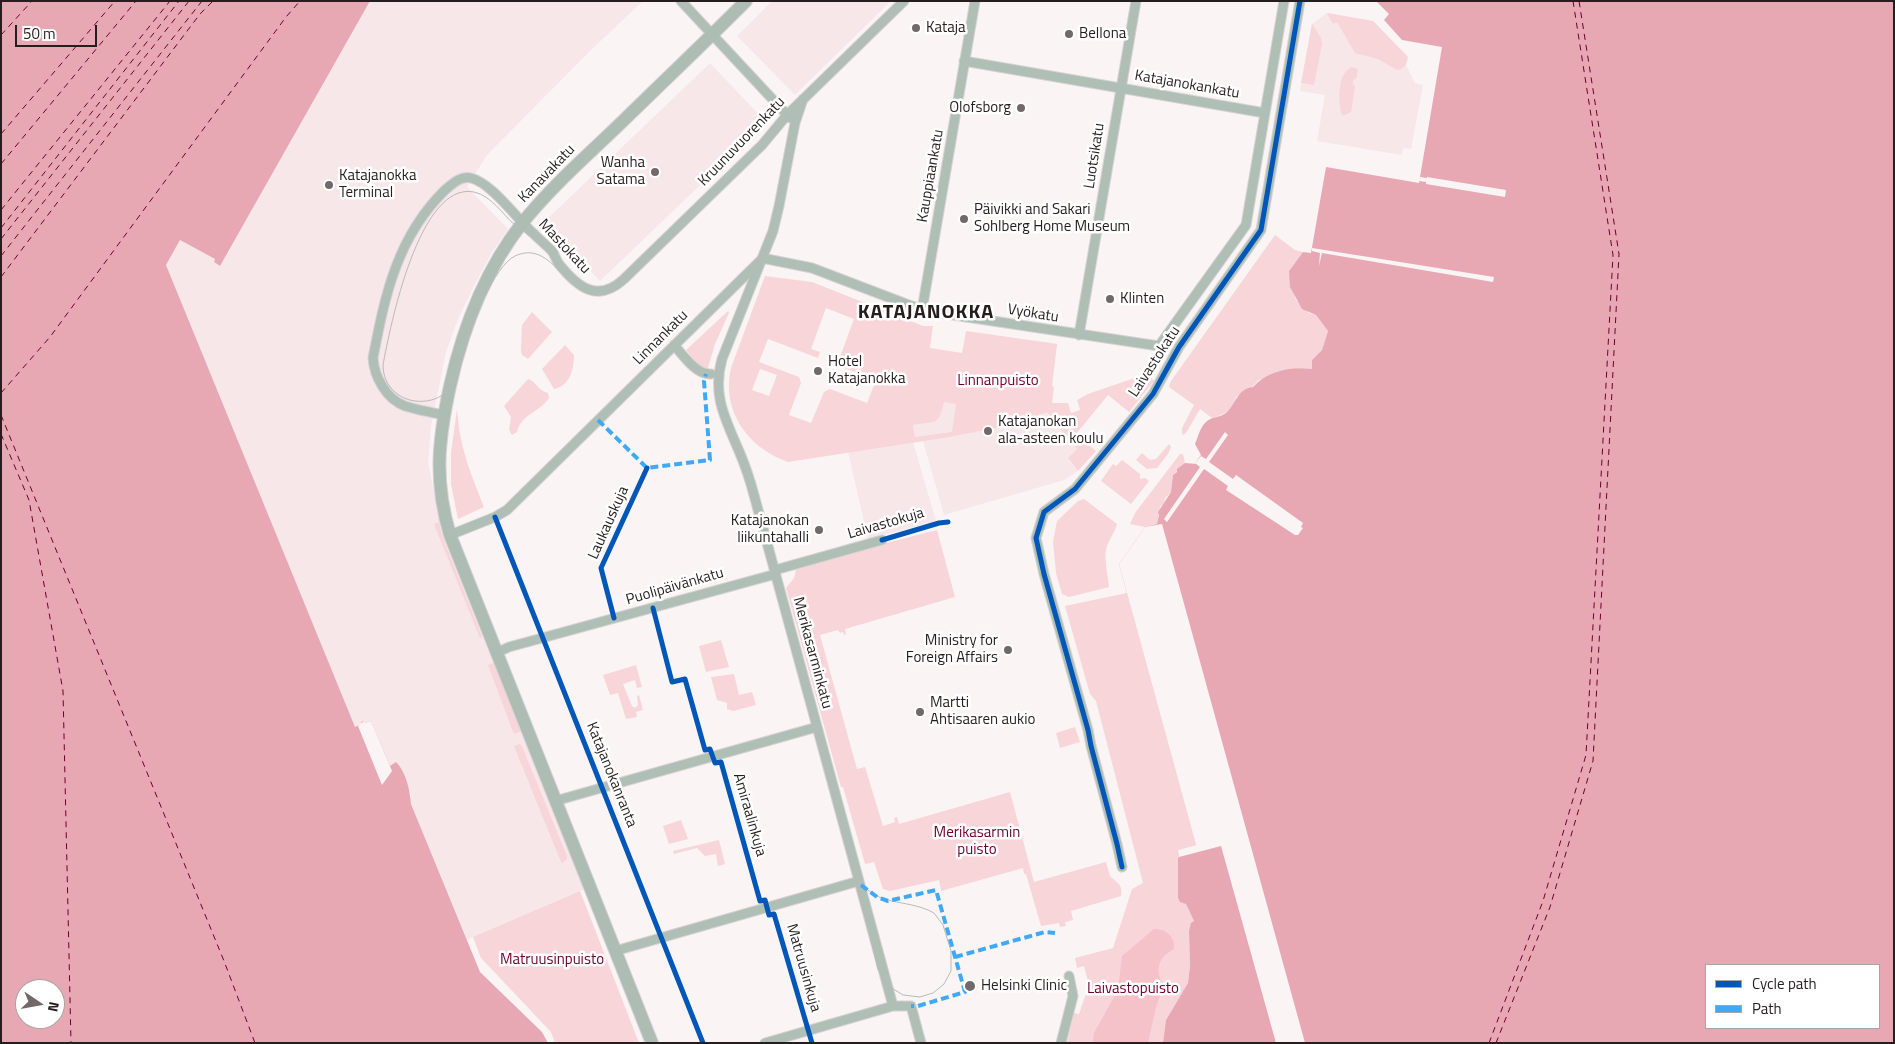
<!DOCTYPE html>
<html>
<head>
<meta charset="utf-8">
<style>
  body { margin:0 }
  #map { position:relative; width:1895px; height:1044px; overflow:hidden; background:#faf4f4; font-family:"Titillium Web",sans-serif }
  canvas { display:block }
  .frame { position:absolute; inset:0; border:2px solid #251d1e; pointer-events:none }
  .legend { position:absolute; left:1705px; top:964px; width:175px; height:65px; box-sizing:border-box; background:#fff; border:1px solid #a8a5a5; margin:0; padding:6px 9px; list-style:none; font-size:15px; color:#251d1e }
  .legend li { display:flex; align-items:center; gap:10px; height:25px }
  .legend b { width:25px; border:1px solid #a8a5a5 }
  .north { position:absolute; left:15px; top:979px; width:50px; height:50px; box-sizing:border-box; background:#fff; border:1px solid #a8a5a5; border-radius:50%; rotate:102deg; font-size:14px; font-weight:700; line-height:20px; text-align:center; color:#251d1e }
  .north::after { content:''; display:block; margin:auto; width:18px; height:22px; background:#706869; clip-path:polygon(50% 0,100% 100%,50% 72%,0 100%) }
  .scale { position:absolute; left:15px; top:25px; width:82px; height:22px; box-sizing:border-box; border:2px solid #251d1e; border-top:0; padding-left:6px; font-size:15px; line-height:18px; white-space:nowrap; color:#251d1e; -webkit-text-stroke:4px #fff; paint-order:stroke }
</style>
</head>
<body>
<div id="map">
<canvas width="1895" height="1044"></canvas>
<div class="frame"></div>
<ul class="legend">
<li><b style="height:6px;background:#0057b8"></b>Cycle path</li>
<li><b style="height:6px;background:#3fa9f5"></b>Path</li>
</ul>
<div class="north">N</div>
<div class="scale">50 m</div>
</div>
<script>
const context = document.querySelector('canvas').getContext('2d');
context.lineJoin = 'round';
function paint(path, color) { context.fillStyle = color; context.fill(path, 'evenodd'); }
function trace(path, color, width, dash) { context.strokeStyle = color; context.lineWidth = width; context.lineCap = dash ? 'butt' : 'round'; context.setLineDash(dash || []); context.stroke(path); }
function drawText(font, color, halo, rows, align = 'center') {
  context.font = font + ' "Titillium Web",sans-serif'; context.lineWidth = 5; context.setLineDash([]); context.textBaseline = 'middle'; context.strokeStyle = halo; context.fillStyle = color; for (const [text, x, y, turn = 0] of rows) {
    context.save(); context.translate(x, y); context.rotate((+turn || 0) * Math.PI / 180); context.textAlign = isNaN(turn) ? turn : align; if (halo) context.strokeText(text, 0, 0); context.fillText(text, 0, 0); context.restore();
  }
}
const built = new Path2D(`
  M370 1H643L592 49 487 155 467 187 508 229 492 252 476 282 458 319 446 352 431 426 428 463 441 525 585 889 467 940 411 804V794L394 765 390 766 371 721 365 723 364 721 362 724 355 728 166 265 180 240 215 259 214 262 220 266Z
  M772 1H891L795 95 737 36Z
  M1327 13 1373 21 1408 57 1406 65 1415 83 1423 85 1411 149 1403 148 1402 155 1317 141 1325 95 1300 91 1312 24Z
  M710 63 766 122 600 281 544 222Z
  M985 334 1057 344 1048 412 1077 449 1068 459 1078 471 1064 480 944 515 923 441 916 442 915 437 913 425 914 397Z
  M913 442 936 521 868 539 848 452Z`);
const green = new Path2D(`
  M1327 13 1373 21 1408 57C1406 65 1406 68 1397 70L1378 59 1355 53 1337 22 1333 24Z
  M1312 24 1321 38 1322 44 1314 85 1301 83Z
  M1351 67 1358 69 1356 79 1353 80V84L1355 87 1351 112 1345 115H1342C1338 102 1337 75 1351 67Z
  M1275 235 1295 250 1303 252 1289 271 1292 289 1296 300 1309 313 1316 315 1328 331 1322 350 1312 360V369L1300 368 1259 380 1252 387 1236 397C1231 412 1225 414 1212 418L1200 409 1186 433 1182 435V428L1194 405 1169 387 1171 381Z
  M765 276 812 282 923 326H933L930 348 962 353 966 331 1057 344 1052 386 1054 387 1052 403H1068L1071 413 1080 410 1077 400 1088 394 1152 372 1150 377 1154 381 1129 412 1108 395 1076 434 1096 451 1078 471 1068 458 1077 449 1047 412 1007 426 943 438 788 462C748 448 721 411 731 368ZM826 308 854 319 837 365 876 380 867 403 830 389 824 392 811 423 789 415 801 383 799 377 759 362 768 339 818 358 820 352 811 349ZM760 369 777 375 769 396 752 390ZM944 402 956 404 952 432 915 437 913 425C937 421 938 426 944 402Z
  M728 311 729 313 715 344 707 371 698 366 686 350Z
  M532 312 552 332 528 359 522 355 521 351 522 325Z
  M565 345 574 355C574 369 570 386 554 389L542 369Z
  M528 379C537 382 537 390 548 393L549 398C539 413 521 414 517 432L512 435 509 430 511 417 504 406Z
  M457 409C459 446 471 474 484 507L458 519 451 484V453Z
  M1169 444 1171 447 1168 454 1157 468 1147 469 1136 460 1142 453 1150 460 1156 459Z
  M1180 454H1183L1185 463 1173 475 1171 492 1165 498 1164 503 1160 507 1157 524 1145 527 1130 524 1135 513Z
  M1122 460 1140 474V479L1145 478 1149 481 1131 504 1101 481 1113 464 1116 466Z
  M1084 499 1117 524C1115 532 1110 538 1107 546 1103 558 1108 574 1109 587L1069 597 1062 594 1056 573 1053 542 1057 521 1078 501Z
  M439 522 442 536 482 637 480 638 434 524Z
  M937 530 955 597 845 629 846 634 844 635 843 632 840 633 838 630 820 635 857 769 865 767 883 826 895 822 894 818 897 817 899 824 1010 792 1034 882 1106 862 1110 876C1118 884 1123 884 1121 896L1071 911 1073 920 1065 922 1066 926 1060 927 1059 923 1041 926 1026 874H1024L1023 868 941 891 939 880 890 891 883 889 874 862 865 864 843 787H841L786 588 794 578 797 566Z
  M1127 593 1196 845 1178 850 1179 857 1178 859V898L1186 904 1194 921 1189 931 1190 966 1188 983 1166 1020 1163 1043H1067L1074 1013 1079 1014 1089 985 1084 966 1077 968 1075 958 1113 948 1132 889 1143 883 1096 701 1090 694 1065 606Z
  M721 640 729 667 706 672 699 646Z
  M495 662 522 731 514 734 488 665Z
  M636 665 642 687 637 688 635 680 623 684 632 706 635 708 638 705 637 696 639 695 643 710 636 712 637 717 626 719 618 693 610 695 603 675Z
  M734 674 739 695 752 692 756 705 733 711 727 709V703L717 700 711 677Z
  M1075 727 1080 742 1060 748 1056 733Z
  M520 744 523 749 567 856V859L563 863 561 862 514 746Z
  M681 820 688 839 669 844 663 826Z
  M719 840 725 864 718 866 716 854 705 856 697 848 674 854 673 851Z
  M580 891 639 1043H555L551 1032 481 958 473 937Z`);
const forest = new Path2D(`
  M1154 929C1166 929 1175 936 1174 949 1156 958 1156 971 1163 987L1156 1007 1148 1043H1096L1093 1041 1094 1033 1118 990 1122 956Z`);
const water = new Path2D(`
  M1 1H370L220 266 214 262 215 259 180 240 166 265 355 727 362 724 361 722 364 721 365 723 371 721 390 766 396 762C406 772 410 790 411 804L480 972 542 1032 548 1043H1ZM25 989H55V1019H25Z
  M1376 1H1894V1043H1163L1166 1020 1188 983 1190 966 1189 931 1191 923 1194 921 1186 904 1180 902 1178 898V859L1179 857 1178 850 1196 845 1119 564 1145 527 1157 524 1159 515 1158 512 1171 492 1173 475 1177 472V469L1185 463 1197 464 1195 463 1201 455 1195 444C1198 437 1200 428 1205 423 1211 416 1220 418 1226 413 1236 404 1237 389 1253 387 1267 371 1292 366 1312 369V360L1322 350 1328 331 1316 315 1302 309 1290 287 1289 271 1303 252 1311 253 1326 167 1419 183 1442 47 1402 40 1384 20 1389 14ZM1706 965H1879V1028H1706Z`);
const pier = new Path2D(`
  M1420 177 1427 178V177L1506 190 1505 197 1426 184V182L1419 181Z
  M1312 248 1494 277 1493 282 1322 253 1319 266 1320 253 1312 251Z
  M1225 432 1228 435 1209 462 1233 479 1236 475 1303 523 1301 527 1303 528 1298 535H1295L1226 490 1228 486 1204 469 1167 522 1164 519 1200 467 1195 463 1201 456 1206 459Z
  M1162 524 1183 600 1305 1043H1276L1221 846 1179 857 1178 850 1196 845 1119 564 1145 527Z
  M364 721 365 723 371 721 392 771 382 785 358 726Z`);
const ferry = new Path2D(`
  M1 35 32 1
  M1 134 115 1
  M1 164 136 1
  M1 210 170 1
  M1 228 179 1
  M1 239 189 1
  M1 256 202 1
  M1 277 200 14 213 1
  M1 393 50 337 286 17 300 1
  M1 415 224 961 255 1043
  M1 434 29 500 63 691 71 1043
  M1489 1043 1543 901 1586 755 1613 255 1573 1
  M1496 1043 1550 907 1593 761 1619 254 1579 1`);
const street = new Path2D(`
  M681 1 790 118
  M964 61 1265 113
  M803 99 795 123 779 206 773 231 722 359C712 395 725 418 739 451 745 465 750 480 754 495L893 1006
  M762 258 812 268 922 310 933 312 1159 346 1246 225 1284 1
  M922 310 975 1
  M1079 335 1136 1
  M674 345C683 355 696 375 711 374
  M443 415C431 412 417 410 405 406 386 399 374 376 373 358 385 295 397 237 445 190 451 185 461 175 471 178 490 183 511 211 525 225 533 234 543 242 552 251 555 255 556 260 559 264 578 288 598 303 624 279L762 145 787 115 904 1
  M450 535 495 517 507 510 760 261
  M775 570 882 540
  M496 653 509 647 776 574
  M555 801 817 727
  M1122 867 1117 844 1091 746 1088 730 1044 574 1036 538 1044 512 1075 489 1153 394 1179 347 1261 230 1300 1
  M615 951 859 881
  M765 1043 893 1006H911L921 1043
  M1061 1043 1073 996 1069 976`);
const secondary = new Path2D(`
  M652 1043 450 535C434 481 438 441 450 386 463 328 485 270 523 222 553 185 590 153 624 120 665 80 706 41 746 1`);
const tram = new Path2D(`
  M899 1 886 16 785 113 759 143 625 275C614 284 603 291 587 286 569 280 557 258 542 246 534 238 524 232 515 225 502 214 492 196 474 192 419 181 390 327 383 365 383 376 387 385 395 392 410 406 438 404 450 388 458 377 460 361 464 348 471 326 494 266 515 256 558 236 569 317 617 289L763 147 789 116 907 1
  M795 111 773 223 720 358C709 392 721 413 734 444 741 460 747 478 752 495L854 869 878 969 887 985 903 995 920 997 933 993 944 984 951 971V951L943 925 934 913 928 910C899 898 871 907 855 872L830 779 826 747`);
const quiet = new Path2D(`
  M598 420 647 468 710 460 704 381 706 374
  M861 885 877 897 888 901 936 890 965 992 918 1006H911
  M955 957 1045 932 1055 933`);
const cycleway = new Path2D(`
  M495 517 703 1043
  M882 540 939 523 948 522
  M653 608 672 682 685 679 705 750 710 749 715 763 721 762 760 901 765 900 769 915 774 914 812 1043
  M614 618 601 568 647 468
  M1122 867 1117 844 1091 746 1088 730 1044 574 1036 538 1044 512 1075 489 1153 394 1179 347 1261 230 1300 1`);
const markers = [
  [916,28,5,"#706869"],
  [1069,34,5,"#706869"],
  [1021,108,5,"#706869"],
  [655,172,5,"#706869"],
  [329,185,5,"#706869"],
  [964,219,5,"#706869"],
  [1110,299,5,"#706869"],
  [818,371,5,"#706869"],
  [988,431,5,"#706869"],
  [819,530,5,"#706869"],
  [1008,650,5,"#706869"],
  [920,712,5,"#706869"],
  [970,986,6,"#706869"]
];
const poiNames = [
  ["Kataja",926,28],
  ["Bellona",1079,34],
  ["Olofsborg",1011,108,"right"],
  ["Wanha",645,163,"right"],
  ["Satama",645,180,"right"],
  ["Katajanokka",339,176],
  ["Terminal",339,193],
  ["Päivikki and Sakari",974,210],
  ["Sohlberg Home Museum",974,227],
  ["Klinten",1120,299],
  ["Hotel",828,362],
  ["Katajanokka",828,379],
  ["Katajanokan",998,422],
  ["ala-asteen koulu",998,439],
  ["Katajanokan",809,521,"right"],
  ["liikuntahalli",809,538,"right"],
  ["Ministry for",998,641,"right"],
  ["Foreign Affairs",998,658,"right"],
  ["Martti",930,703],
  ["Ahtisaaren aukio",930,720],
  ["Helsinki Clinic",981,986]
];
const streetNames = [
  ["Katajanokankatu",1187,85,10],
  ["Kruunuvuorenkatu",742,142,-46],
  ["Luotsikatu",1095,156,-81],
  ["Kanavakatu",547,174,-46],
  ["Kauppiaankatu",931,176,-80],
  ["Mastokatu",564,247,47],
  ["Vyökatu",1033,314,9],
  ["Linnankatu",661,338,-45],
  ["Laivastokatu",1155,362,-57],
  ["Laukauskuja",609,523,-66],
  ["Laivastokuja",886,524,-16],
  ["Puolipäivänkatu",675,587,-16],
  ["Merikasarminkatu",812,653,75],
  ["Katajanokanranta",611,775,68],
  ["Amiraalinkuja",749,815,74],
  ["Matruusinkuja",803,968,74]
];
const parkNames = [
  ["Linnanpuisto",998,381],
  ["Merikasarmin",977,833],
  ["puisto",977,850],
  ["Matruusinpuisto",552,960],
  ["Laivastopuisto",1133,989]
];
const districtNames = [
  ["KATAJANOKKA",926,313]
];
paint(built, '#f7e7e8');
paint(green, '#f7d5d9');
paint(forest, '#f5c2ca');
paint(water, '#e7a8b3');
paint(pier, '#faf4f4');
trace(ferry, '#6d0029', 1, [6, 5]);
trace(street, '#d7d2d3', 11);
trace(secondary, '#d7d2d3', 14);
trace(street, '#afbfb5', 9);
trace(secondary, '#aebdb3', 12);
trace(tram, '#b9bab8', 1);
trace(quiet, '#3fa9f5', 4, [8, 4]);
trace(cycleway, '#0057b8', 5);
for (const [x, y, r, color] of markers) { const dot = new Path2D(); dot.arc(x, y, r, 0, 2 * Math.PI); context.fillStyle = color; context.fill(dot); trace(dot, '#fff', 2); }
drawText('15px', '#251d1e', '#fff', poiNames, 'left');
drawText('15px', '#251d1e', '#fff', streetNames);
drawText('15px', '#6e0029', '#fff', parkNames);
context.letterSpacing = '1px';
drawText('bold 20px', '#251d1e', '#fff', districtNames);
context.letterSpacing = '0px';
</script>
</body>
</html>
